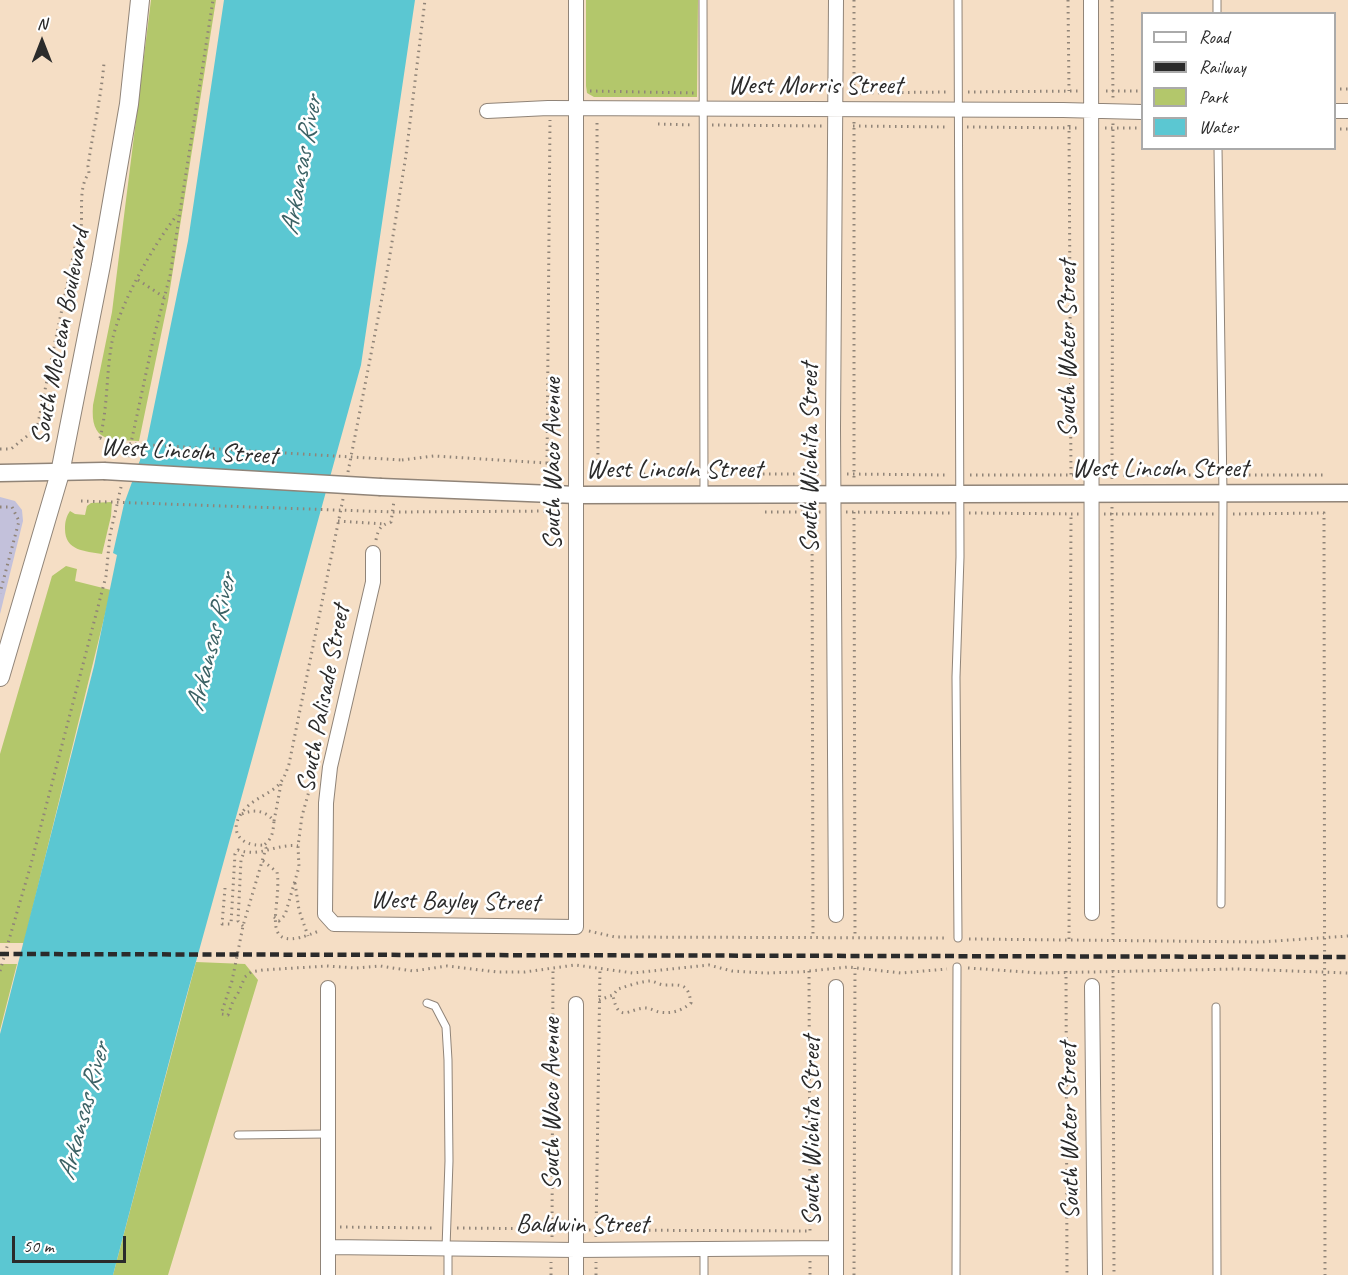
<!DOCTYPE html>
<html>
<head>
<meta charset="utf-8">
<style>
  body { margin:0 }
  #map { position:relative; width:1348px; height:1275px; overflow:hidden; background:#f5dec5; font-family:Caveat,sans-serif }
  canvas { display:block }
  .legend { position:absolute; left:1141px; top:12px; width:195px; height:138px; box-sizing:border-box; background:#fff; border:2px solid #aaa; margin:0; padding:8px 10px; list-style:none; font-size:18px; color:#2b2b2b }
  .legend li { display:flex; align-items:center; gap:12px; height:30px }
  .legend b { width:30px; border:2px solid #aaa }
  .north { position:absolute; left:12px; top:12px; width:60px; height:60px; -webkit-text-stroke:4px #fff; paint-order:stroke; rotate:0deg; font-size:16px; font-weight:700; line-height:24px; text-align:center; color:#2b2b2b }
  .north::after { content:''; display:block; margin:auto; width:21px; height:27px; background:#2b2b2b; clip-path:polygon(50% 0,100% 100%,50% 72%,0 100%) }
  .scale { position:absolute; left:12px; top:1236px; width:114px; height:27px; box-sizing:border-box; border:3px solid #2b2b2b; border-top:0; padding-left:8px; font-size:18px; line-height:21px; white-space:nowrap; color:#2b2b2b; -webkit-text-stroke:4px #fff; paint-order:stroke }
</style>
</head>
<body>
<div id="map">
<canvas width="1348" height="1275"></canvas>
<ul class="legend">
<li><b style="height:8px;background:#fff"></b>Road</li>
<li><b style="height:8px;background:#2b2b2b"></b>Railway</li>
<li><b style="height:16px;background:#b3c76b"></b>Park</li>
<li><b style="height:16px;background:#5bc7d2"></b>Water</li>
</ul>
<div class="north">N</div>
<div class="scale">50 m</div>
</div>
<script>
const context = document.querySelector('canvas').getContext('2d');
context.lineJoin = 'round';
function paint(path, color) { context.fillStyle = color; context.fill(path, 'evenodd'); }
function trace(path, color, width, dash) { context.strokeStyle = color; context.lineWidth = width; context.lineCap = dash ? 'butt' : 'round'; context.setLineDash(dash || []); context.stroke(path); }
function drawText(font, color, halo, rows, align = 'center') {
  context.font = font + ' Caveat,sans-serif'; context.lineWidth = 5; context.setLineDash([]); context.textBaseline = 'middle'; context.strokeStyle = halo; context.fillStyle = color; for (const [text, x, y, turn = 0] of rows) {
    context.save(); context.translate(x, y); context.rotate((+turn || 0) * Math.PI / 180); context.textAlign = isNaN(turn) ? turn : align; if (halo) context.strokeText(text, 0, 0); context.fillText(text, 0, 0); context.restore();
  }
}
const industrial = new Path2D(`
  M0 497 15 501 22 510 23 521 0 614Z`);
const green = new Path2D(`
  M151 0H216L168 301 139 441C109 440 90 442 93 405L112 312Z
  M586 0H698L697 97H594L587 93 586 86Z
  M112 502 111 516 102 554C85 551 65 551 65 529 65 522 66 517 70 511L75 514 85 515 87 506 91 503Z
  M66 566 77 569 75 581 111 590 24 943H0V754L52 576Z
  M196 962 245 964 258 980 168 1275H113Z
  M0 964H17L0 1030Z`);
const water = new Path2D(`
  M224 0H415L361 365 184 1005 113 1275H0V1034L94 666 117 555 113 553 124 504 147 441 173 314 188 241Z`);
const path = new Path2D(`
  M854 0V94
  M1068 0 1069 91
  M1112 0 1113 98
  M1334 89H1348
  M590 91 694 93
  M1106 91H1142
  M968 92 1078 91
  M848 93 949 92
  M854 122V478
  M597 123 598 472
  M658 124 694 125
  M712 125 823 126
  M1069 125 1071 478
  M853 126 949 127
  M967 127 1078 128
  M1105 128H1142
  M1334 129H1348
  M138 280 164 297
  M100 438C108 407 106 373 112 342 119 305 154 244 177 215
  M0 449H11L37 428 75 247C77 241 81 235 81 229 83 212 78 187 89 173L88 166C93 131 101 98 104 63
  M128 457 154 336 170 276 213 0
  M402 460 434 456 547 463 562 466
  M547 463 550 120
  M590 471 605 474H694
  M348 472 388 267 406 155 425 0
  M715 474H820
  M847 474 949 475
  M970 475H1078
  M1105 475H1213
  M1231 475H1325
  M1112 479 1113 123
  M343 499 289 764C286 773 283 782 275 788 266 795 255 799 247 807 227 826 236 847 264 845L266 848 243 926 232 981 221 1014 228 1015 233 1001 238 993 245 977 251 972 263 970 327 966 356 968 380 966 413 971 447 966 497 972H525L575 965 633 973 709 965 732 971 765 973 800 972 848 967 901 973 947 969
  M0 507H12L19 521 0 593
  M1112 507 1113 940
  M393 512 557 511
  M765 512H821
  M812 512 813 937
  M846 512 950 513
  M854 512 855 937
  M969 513 1079 514
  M1104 514H1214
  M1233 514 1324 513 1325 1275
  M338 521 384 524
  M376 540C378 529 381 525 391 522L394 501
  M242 814C254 809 265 810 274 821 273 831 273 838 264 845
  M274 821 281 784
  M263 861 277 872C283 907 253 960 321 930
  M295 883 299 910 308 936
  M225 888 222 924H231L235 854 238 850C260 858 277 843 298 846
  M274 917 279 921 285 915 299 867 298 846 302 816 314 773
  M243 926 238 921 241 860 244 852
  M589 931 615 937 947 938
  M969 939 1261 942 1348 936
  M1069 939 1071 515
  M968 968 1040 973 1237 969 1348 973
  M1113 970 1114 1275
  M0 971 31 864 106 576 110 535 121 487
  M809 971 810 1231
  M1066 971 1067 1275
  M599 1000 613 995 618 989C628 986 641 981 651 981 656 982 660 985 665 985 682 985 688 983 691 1003 681 1011 672 1014 659 1012 655 1011 650 1008 645 1008 630 1008 618 1025 613 995
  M340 1227 436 1228
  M457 1228 562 1229
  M589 1230 810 1231
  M552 1237 553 969
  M596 1237 600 968
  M810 1261V1275
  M551 1275V1262
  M596 1275V1262
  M854 1275 855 968`);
const service = new Path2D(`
  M703 0 704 493
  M1217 0V14
  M1218 148 1223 494 1221 904
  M958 938 956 677 960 557 958 0
  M427 1003 435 1006 446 1027 448 1060 449 1161 446 1248
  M1216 1007 1217 1275
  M238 1135 328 1134
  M448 1248V1275
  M704 1275V1249
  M956 1275 957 967`);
const minor = new Path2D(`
  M836 0 833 428 836 915
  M1091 0 1092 913
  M487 111 548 108 1063 110 1142 112
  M1334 111H1348
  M373 553V582L330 767 326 803 325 914 334 924 576 927V0
  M1092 986 1095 1275
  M328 988V1275
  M576 1004V1275
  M328 1247 576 1250 835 1248
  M836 1275V987`);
const tertiary = new Path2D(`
  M0 473 104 471
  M381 487 577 495 1348 493`);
const secondary = new Path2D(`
  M0 677 60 473 101 265 129 104 140 0`);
const rail = new Path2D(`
  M0 954 1348 957`);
const pathBridge = new Path2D(`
  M100 438 117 443 402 460
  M81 501 393 512`);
const tertiaryBridge = new Path2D(`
  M104 471 381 487`);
const streetNames = [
  ["West Morris Street",815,86],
  ["South McLean Boulevard",61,337,-79],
  ["South Water Street",1068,349,-90],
  ["West Lincoln Street",189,452,3],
  ["South Wichita Street",810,458,-90],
  ["South Waco Avenue",553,464,-90],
  ["West Lincoln Street",1160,469],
  ["West Lincoln Street",674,470],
  ["South Palisade Street",324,699,-79],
  ["West Bayley Street",455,902,1],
  ["South Waco Avenue",552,1104,-90],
  ["South Wichita Street",812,1131,-90],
  ["South Water Street",1070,1131,-91],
  ["Baldwin Street",582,1225]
];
const waterNames = [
  ["Arkansas River",302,166,-80],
  ["Arkansas River",212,643,-76],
  ["Arkansas River",84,1112,-75]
];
paint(industrial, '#c3c1db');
paint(green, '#b3c76b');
paint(water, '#5bc7d2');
trace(service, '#908478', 9);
trace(minor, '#908478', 16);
trace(tertiary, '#908478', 19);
trace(secondary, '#908478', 20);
trace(path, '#908478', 3, [1.5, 4.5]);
trace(service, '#fff', 7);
trace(minor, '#fff', 14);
trace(tertiary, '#fff', 16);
trace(secondary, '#fff', 18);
trace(rail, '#2b2b2b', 4.5, [9, 4.5]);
trace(tertiaryBridge, '#908478', 19, []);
trace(pathBridge, '#908478', 3, [1.5, 4.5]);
trace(tertiaryBridge, '#fff', 16);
drawText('26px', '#2b2b2b', '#fff', streetNames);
drawText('italic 27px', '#3c6265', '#fff', waterNames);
</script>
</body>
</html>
